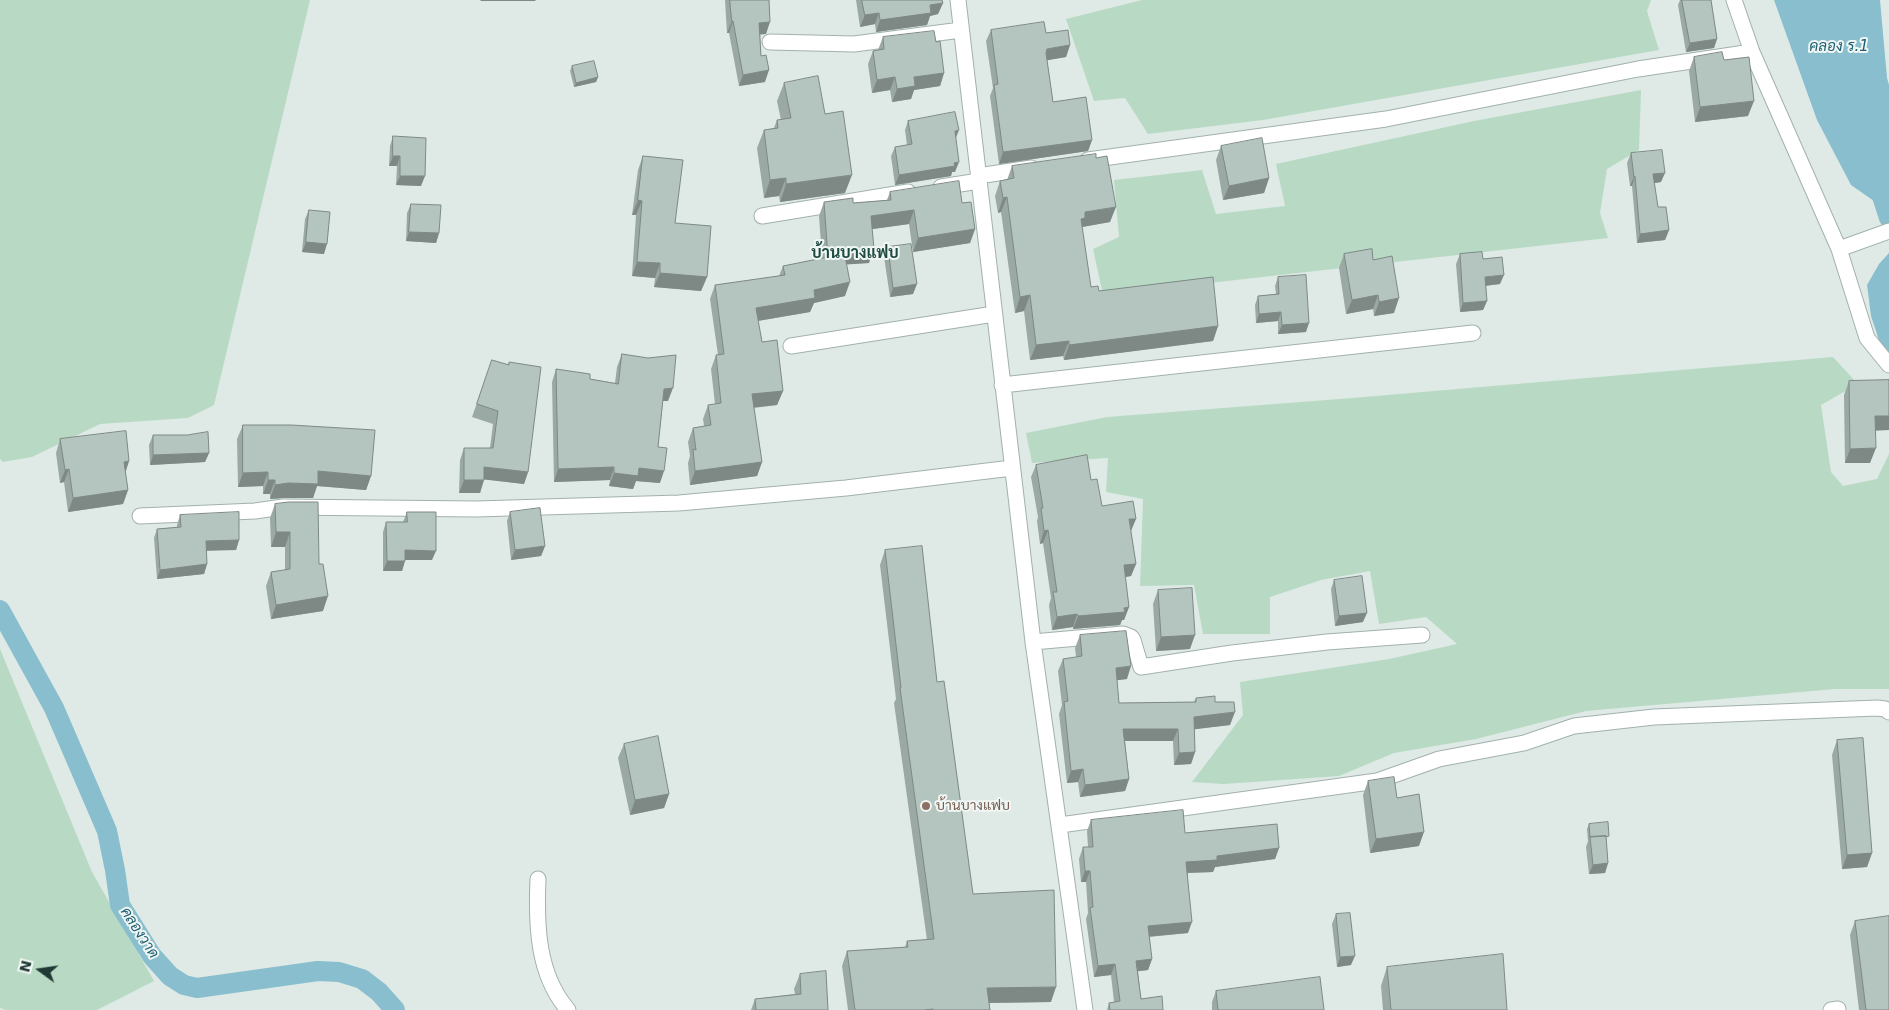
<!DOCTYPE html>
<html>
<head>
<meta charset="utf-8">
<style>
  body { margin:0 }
  #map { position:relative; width:1889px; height:1010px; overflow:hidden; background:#dfeae6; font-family:"DejaVu Sans",sans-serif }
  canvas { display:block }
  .north { position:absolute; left:15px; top:945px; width:50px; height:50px; -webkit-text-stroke:4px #eff6f3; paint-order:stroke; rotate:284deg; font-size:14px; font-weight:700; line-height:20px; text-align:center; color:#213934 }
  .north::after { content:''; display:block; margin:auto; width:18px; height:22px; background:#213934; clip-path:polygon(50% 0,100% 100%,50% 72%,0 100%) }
</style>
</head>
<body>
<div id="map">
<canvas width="1889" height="1010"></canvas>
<div class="north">N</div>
</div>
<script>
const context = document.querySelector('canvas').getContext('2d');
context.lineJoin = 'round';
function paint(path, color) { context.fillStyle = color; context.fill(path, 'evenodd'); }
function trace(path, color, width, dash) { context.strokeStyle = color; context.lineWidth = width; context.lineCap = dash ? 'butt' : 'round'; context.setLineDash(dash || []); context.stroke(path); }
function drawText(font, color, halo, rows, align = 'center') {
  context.font = font + ' "DejaVu Sans",Sarabun,sans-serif'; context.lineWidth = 4; context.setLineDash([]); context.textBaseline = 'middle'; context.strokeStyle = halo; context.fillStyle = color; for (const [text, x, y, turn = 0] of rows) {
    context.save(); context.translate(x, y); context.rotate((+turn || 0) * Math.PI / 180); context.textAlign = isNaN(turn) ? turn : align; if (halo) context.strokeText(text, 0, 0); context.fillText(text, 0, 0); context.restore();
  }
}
const green = new Path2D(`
  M0 0H310L214 405 188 418 100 424 32 457 3 462 0 459Z
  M1142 0H1651L1647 11 1659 50 1263 120 1148 134 1125 98 1094 101 1066 19Z
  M1641 90 1639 150 1607 169 1600 213 1608 238 1103 295 1093 249 1119 237 1114 180 1202 170 1216 214 1285 206 1276 164 1474 121Z
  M1833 357 1858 384 1821 405 1831 472 1843 486 1877 479 1889 454V689H1835L1586 711 1476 739 1394 753 1339 776 1224 784 1192 782 1243 715 1240 682 1389 659 1457 644 1426 617 1379 624 1370 571 1321 580 1270 597V634H1203L1194 585 1140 586 1143 499 1106 492 1108 458 1032 463 1026 433 1107 417 1352 398Z
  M0 649 92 872 154 981 97 1010H6L0 1008Z`);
const water = new Path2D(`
  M1774 0H1880L1887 78 1889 85V208L1887 210 1851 185 1817 120Z
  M1889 253V354L1880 343 1871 316 1867 285 1879 264Z`);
const canal = new Path2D(`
  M1878 184 1889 218
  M0 610 54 708 107 831 115 870 120 905 152 956 170 976 184 985 197 988 318 971 339 972 362 979 379 992 395 1010`);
const minor = new Path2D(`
  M958 0 1033 642 1085 1010
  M1734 0 1752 52 1839 249 1889 231
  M770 42 854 44 961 30
  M1088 160 1386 119 1638 69 1752 52
  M978 176 1031 168
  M941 187 979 181
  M762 216 908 192
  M1839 249 1867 338 1889 365
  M791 346 994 314
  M1002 385 1473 333
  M140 516 255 511 283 507 476 509 679 503 846 488 1012 468
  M1033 642 1123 634 1131 637 1133 640 1141 667 1232 653 1327 642 1422 635
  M1060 825 1377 781 1439 759 1524 743 1574 726 1654 717 1877 708 1885 709 1889 712
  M538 879C536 924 537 974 568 1010
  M1831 1010 1838 1009`);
const wall = new Path2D(`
  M725 0H769L766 34H760L761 56 765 82 739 86 729 33H727Z
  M856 0H942L943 3 938 14 930 16 927 25 876 32 875 24 860 27Z
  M1680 0H1711L1717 39 1714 48 1686 52 1678 5Z
  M991 30 1046 33 1070 45 1066 57 1047 60 1053 102 1092 140 1088 151 999 164 990 96 993 88 986 41Z
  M883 37 936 42 944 73 940 86 914 90 911 99 892 102 890 90 872 93 868 64 873 51 878 50Z
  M1694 57 1724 60 1748 116 1695 122 1689 71Z
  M572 66 598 77 596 82 574 87 570 71Z
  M784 83 825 114 845 193 780 202 779 196 764 198 757 148 764 130 774 128 777 120H781L777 101Z
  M908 121 956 138 955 172H952L951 176 895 185 891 156 895 147 907 145 905 130Z
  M393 136 421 186 396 185 397 166H389L390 146Z
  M1221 146 1269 178 1264 193 1223 200 1216 160Z
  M1631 153 1661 182 1654 183 1658 207 1669 230 1665 240 1637 243 1632 186H1630L1627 163Z
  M643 156 675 223 707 277 701 291 654 287 655 278 632 276 636 215H632L638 170Z
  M1012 166 1110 222 1082 227 1091 287 1099 291 1218 326 1213 341 1064 360 1063 356 1030 360 1024 311 1015 313 1001 212 998 213 995 196 1000 181 1007 180Z
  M890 192 962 203 975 229 970 243 913 252 909 224 872 229 869 263 846 264 845 296 814 303 810 312 758 321 762 342 783 391 777 405 754 408 762 462 757 476 690 485 688 463 690 456 688 442 693 428 704 426 703 419 708 405 715 404 711 369 716 355H718L710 299 715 285 779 276 783 266 822 258 819 216 824 202 853 203 887 200Z
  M411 204 439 233 436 243 406 241 407 213Z
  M309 210 324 254 302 252 305 219Z
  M888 247 913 294 890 297 884 257Z
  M1344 254 1373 260 1394 313 1374 316 1373 309 1346 314 1339 268Z
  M1460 254 1500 284 1486 286 1487 301 1483 310 1460 312 1456 264Z
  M1278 277 1306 332 1278 334V321L1256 323 1255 305 1258 296 1276 294 1275 286Z
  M622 354 668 401H663L658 447 660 483 636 481 633 489 609 486 610 480 554 482 552 382 556 369 590 379 615 383 617 367Z
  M492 360 508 365 509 362 528 472 524 484 484 479 480 493H459L460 460 464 448H490L493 424 472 417Z
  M1889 380V430H1875L1870 463H1845L1844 395 1849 381Z
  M243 425 371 476 366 490 317 486 313 498H283L270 499V494H263V486L238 487 237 439Z
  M153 435H187L209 453 205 462 150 465 149 445Z
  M60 439 129 461 125 472 128 490 123 504 68 512 64 482 60 483 56 453Z
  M1036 465 1091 480 1102 506 1131 531 1136 564 1131 576 1125 577 1129 607 1124 620H1122L1120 625 1073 629V627L1052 630 1049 605 1051 598 1043 543 1040 544 1037 521 1038 517 1031 477Z
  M275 504 319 564 323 611 271 619 266 586 271 572 285 570V547H271L270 518Z
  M407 512 432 560H405L402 571H383V532L386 522H403Z
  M510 512 545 546 541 556 511 560 507 521Z
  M180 515 239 540 236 550H206L207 564 204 574 157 579 154 538 157 529 177 527V525Z
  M885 550 937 682 973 894 1051 1002 989 1003 990 1010H848L842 966 847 951 905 947 907 941 927 940 894 703 896 699 880 565Z
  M1334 580 1363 622 1335 626 1331 589Z
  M1158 590 1190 649 1156 651 1153 604Z
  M1080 635 1127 679 1117 680 1119 703 1194 702 1196 698 1215 702 1230 725 1194 729 1195 752 1191 764 1174 765 1173 741H1125L1129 779 1125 791 1080 797 1078 782 1067 783 1059 714 1062 705 1058 671 1063 659 1076 657 1075 648Z
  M1837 740 1872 853 1867 867 1842 869 1832 755Z
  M624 744 669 794 664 808 630 815 618 758Z
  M1368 781 1397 798 1419 846 1370 853 1363 795Z
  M1091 820 1279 848 1275 859 1215 867 1213 872 1188 873V933L1149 937 1152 959 1148 970 1138 971 1141 999 1163 1010H1107L1109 1003 1114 1002 1111 975 1094 977 1086 919 1088 913 1086 882H1081L1079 859 1083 847H1088L1087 831Z
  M1589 824 1607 841 1606 842 1608 863 1605 873 1589 874 1586 847 1588 841 1587 829Z
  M1336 914 1351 965 1337 967 1332 924Z
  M1855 921 1889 1010H1859L1850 935Z
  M1387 967 1507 1010H1383L1381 986Z
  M800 974 828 1010H751L755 999 795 994 794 989Z
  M1216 991 1324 1010H1212V1002Z`);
const shadedWall = new Path2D(`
  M481 0H536L535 1H480Z
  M943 3 938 14 930 16 927 25 876 32 880 20 930 5Z
  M879 13 875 24 860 27 865 15Z
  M732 21H733L729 33H727Z
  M770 22 766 34 755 35 759 23Z
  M1717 39 1714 48 1686 52 1690 43Z
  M1070 45 1066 57 1043 61 1047 49Z
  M769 70 765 82 739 86 743 75Z
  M944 73 940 86 914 90 911 99 892 102 897 89 914 77Z
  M598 77 596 82 574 87 576 83Z
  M895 77 890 90 872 93 877 80Z
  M1754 101 1748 116 1695 122 1700 107Z
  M959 130 955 140V131Z
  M1092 140 1088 151 999 164 1003 152Z
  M393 156H400L397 166H389Z
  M959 162 955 172H952L951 176 895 185 899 175Z
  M1665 173 1661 182 1649 184 1653 174Z
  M852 175 845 193 780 202 786 184Z
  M400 176H425L421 186 396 185Z
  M1635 176 1632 186H1630L1634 177Z
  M786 178 779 196 764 198 770 180Z
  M1269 178 1264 193 1223 200 1229 186Z
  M1007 197 1001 212 998 213 1003 198Z
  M638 200 642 201 636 215H632Z
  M1116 207 1110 222 1082 227 1081 219 1085 212Z
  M914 210 909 224 866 230 871 216Z
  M975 229 970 243 913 252 918 238Z
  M1669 230 1665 240 1637 243 1640 234Z
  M409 232 439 233 436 243 406 241Z
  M306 242 327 244 324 254 302 252Z
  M874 249 869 263 839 265 844 251Z
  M637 262 660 263 655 278 632 276Z
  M660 273 707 277 701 291 654 287Z
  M1504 275 1500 284 1481 286 1485 277Z
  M850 282 845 296 814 303 810 312 751 322 756 308 814 290Z
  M917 284 913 294 890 297 893 288Z
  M1030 295 1024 311 1015 313 1020 297Z
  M1378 295 1373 309 1346 314 1352 300Z
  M1399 298 1394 313 1374 316 1379 302Z
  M1487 301 1483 310 1460 312 1463 303Z
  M1281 312 1278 321 1256 323 1259 314Z
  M1309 323 1306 332 1278 334 1282 325Z
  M1218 326 1213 341 1064 360 1069 345Z
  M1069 341 1063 356 1030 360 1036 345Z
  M673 388 668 401H660L664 389Z
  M783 391 777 405 747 408 752 394Z
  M1875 416H1889V430L1870 431Z
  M1876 448 1870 463H1845L1850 449Z
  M209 453 205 462 150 465 153 455Z
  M129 461 125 474 124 462Z
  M762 462 757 476 690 485 695 471Z
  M484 467 528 472 524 484 480 479Z
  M614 467 610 480 554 482 558 469Z
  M639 468 664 471 660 483 636 481 633 489 609 486 614 473Z
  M69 469 64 482 60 483 65 470Z
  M318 471 371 476 366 490 317 486 313 498H283L270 499 275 485Z
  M268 472 263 486 238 487 243 473Z
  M268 480H275L270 494H263Z
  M464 480H484L480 493H459Z
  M128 490 123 504 68 512 73 498Z
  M1129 519H1136L1131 531Z
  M1048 530 1043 543 1040 544 1044 531Z
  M276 532H290L285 547H271Z
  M239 540 236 550 202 551 206 541Z
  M545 546 541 556 511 560 515 550Z
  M405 550 436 551 432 560H401Z
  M387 561H405L402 571H383Z
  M207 564 204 574 157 579 160 570Z
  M1136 564 1131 576 1119 578 1124 565Z
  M328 596 323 611 271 619 276 605Z
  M1129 607 1124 620H1122L1120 625 1073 629 1078 616Z
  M1367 613 1363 622 1335 626 1339 616Z
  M1077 614 1073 627 1052 630 1057 617Z
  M1195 635 1190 649 1156 651 1161 637Z
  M1131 666 1127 679 1111 681 1116 668Z
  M1235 712 1230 725 1189 730 1194 717Z
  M1123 729H1178L1173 741H1119Z
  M1195 752 1191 764 1174 765 1179 753Z
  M1083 769 1078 782 1067 783 1071 771Z
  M1129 779 1125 791 1080 797 1085 785Z
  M669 794 664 808 630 815 635 800Z
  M1424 832 1419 846 1370 853 1376 839Z
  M1279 848 1275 859 1215 867 1213 872 1182 873 1186 862 1217 856Z
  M1872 853 1867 867 1842 869 1847 855Z
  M1608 863 1605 873 1589 874 1593 865Z
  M1085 871H1090L1086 882H1081Z
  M1192 922 1188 933 1144 937 1148 926Z
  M1355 956 1351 965 1337 967 1340 957Z
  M1152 959 1148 970 1132 972 1136 961Z
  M1115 964 1111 975 1094 977 1098 966Z
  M1056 987 1051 1002 981 1003 987 988Z`);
const building = new Path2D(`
  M730 0H769L770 22 759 23 761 56 766 55 769 70 743 75 733 21H732Z
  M862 0H942L943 3 930 5 931 13 880 20 879 13 865 15Z
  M1682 0H1711L1717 39 1690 43Z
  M1044 22 1046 33 1068 30 1070 45 1047 49 1046 53 1053 102 1086 97 1092 140 1003 152 994 85 998 84 991 30Z
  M934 31 936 42 940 41 944 73 914 77 915 86 897 89 895 77 877 80 873 51 884 49 883 37Z
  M1722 52 1724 60 1749 57 1754 101 1700 107 1694 57Z
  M594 61 598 77 576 83 572 66Z
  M818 76 825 114 843 111 852 175 786 184V178L770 180 764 130 778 128 777 120 791 118 784 83Z
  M955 112 959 130 955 131 959 162 954 163 955 166 899 175 895 147 912 144 908 121Z
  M393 136 426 138 425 176H400V156H393Z
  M1262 138 1269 178 1229 186 1221 146Z
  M1662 150 1665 173 1653 174 1658 207H1666L1669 230 1640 234 1635 176 1634 177 1631 153Z
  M1096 154V158L1107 156 1116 207 1085 212V218L1081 219 1091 287 1098 286 1099 291 1213 277 1218 326 1069 345V341L1036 345 1030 295 1020 297 1007 197 1003 198 1000 181 1014 178 1012 166Z
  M643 156 683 160 675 223 711 226 707 277 660 273V263L637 262 642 201 638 200Z
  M959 181 962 203 971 202 975 229 918 238 914 210 871 216 874 249 844 251 850 282 814 290 815 298 756 308 762 342 777 340 783 391 752 394 762 462 695 471 693 449 696 450 693 428 711 425 708 405 721 403 716 355 724 354 715 285 785 275 783 266 828 257 824 202 853 198V203L891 200 890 192Z
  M411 204 441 205 439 233 409 232Z
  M309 210 330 212 327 244 306 242Z
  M911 244 917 284 893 288 888 247Z
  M1372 249 1373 260 1392 256 1399 298 1379 302 1378 295 1352 300 1344 254Z
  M1482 252 1483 259 1502 257 1504 275 1485 277 1487 301 1463 303 1460 254Z
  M1306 275 1309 323 1282 325 1281 312 1259 314 1258 296 1279 294 1278 277Z
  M622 354 648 358 676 355 673 388 664 389 658 447 667 448 664 471 639 468 638 476 614 473V467L558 469 556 369 590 374V379L618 384Z
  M492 360 509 365V362L541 367 528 472 484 467V480H464V448H493L498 411 477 404Z
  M1889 380V416H1875L1876 448 1850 449 1849 381Z
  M243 425H291L375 430 371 476 318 471V484L288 483 275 485V480H268V472L243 473Z
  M126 431 129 461 124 462 128 490 73 498 69 469 65 470 60 439Z
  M208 432 209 453 153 455V435H187Z
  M1087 455 1091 480 1097 479 1102 506 1133 501 1136 519H1129L1136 564 1124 565 1129 607 1124 608 1125 612 1078 616 1077 614 1057 617 1053 592H1057L1048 530 1044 531 1041 508H1043L1036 465Z
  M289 502H318L319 564H323L328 596 276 605 271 572 290 569V532H276L275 504Z
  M540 508 545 546 515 550 510 512Z
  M239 512V540L206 541 207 564 160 570 157 529 181 527 180 515Z
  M407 512H436V551L405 550V561H387L386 522H407Z
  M922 546 937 682 944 681 973 894 1054 890 1056 987 987 988 990 1010H933V1009L924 1010H855L847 951 908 947 907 941 934 939 900 688H901L885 550Z
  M1362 576 1367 613 1339 616 1334 580Z
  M1192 588 1195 635 1161 637 1158 590Z
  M1126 631 1131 666 1116 668 1119 703 1196 702V698L1215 696V702H1234L1235 712 1194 717 1195 752 1179 753 1178 729H1123L1129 779 1085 785 1083 769 1071 771 1064 702 1068 701 1063 659 1082 656 1080 635Z
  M658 736 669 794 635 800 624 744Z
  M1863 738 1872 853 1847 855 1837 740Z
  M1394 777 1397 798 1419 794 1424 832 1376 839 1368 781Z
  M1183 810 1185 833 1277 824 1279 848 1217 856V860L1186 862 1192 922 1148 926 1152 959 1136 961 1141 999 1162 996 1163 1010H1110L1109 1003 1120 1001 1115 964 1098 966 1090 908 1093 907 1090 871H1085L1083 847H1093L1091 820Z
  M1608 822 1609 836 1606 837V836L1590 837 1589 824Z
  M1606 836 1608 863 1593 865 1590 837Z
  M1350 913 1355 956 1340 957 1336 914Z
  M1889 916V1010H1866L1855 921Z
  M1503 954 1507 1010H1391L1387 967Z
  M826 971 828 1010H756L755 999 801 994 800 974Z
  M1320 977 1324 1010H1218L1216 991Z`);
const markers = [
  [926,806,5,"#8d6e63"]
];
const educationNames = [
  ["บ้านบางแฟบ",936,806]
];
const waterNames = [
  ["คลอง ร.1",1839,47],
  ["คลองวาด",139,933,57]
];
const quarterNames = [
  ["บ้านบางแฟบ",855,254]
];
paint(green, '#b8dac4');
paint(water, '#88becd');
trace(canal, '#88becd', 20);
trace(minor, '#a2b1ad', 17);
trace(minor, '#fff', 15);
paint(wall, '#9ba9a4');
paint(shadedWall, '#7e8986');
paint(building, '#b4c4bf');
trace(building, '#7e8986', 1);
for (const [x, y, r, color] of markers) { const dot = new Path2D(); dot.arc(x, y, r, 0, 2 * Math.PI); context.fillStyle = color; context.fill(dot); trace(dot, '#eff6f3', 2); }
drawText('14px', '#785e54', '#eff6f3', educationNames, 'left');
drawText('italic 15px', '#1e5e72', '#eff6f3', waterNames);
drawText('bold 16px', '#1e4a42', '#eff6f3', quarterNames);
</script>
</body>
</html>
